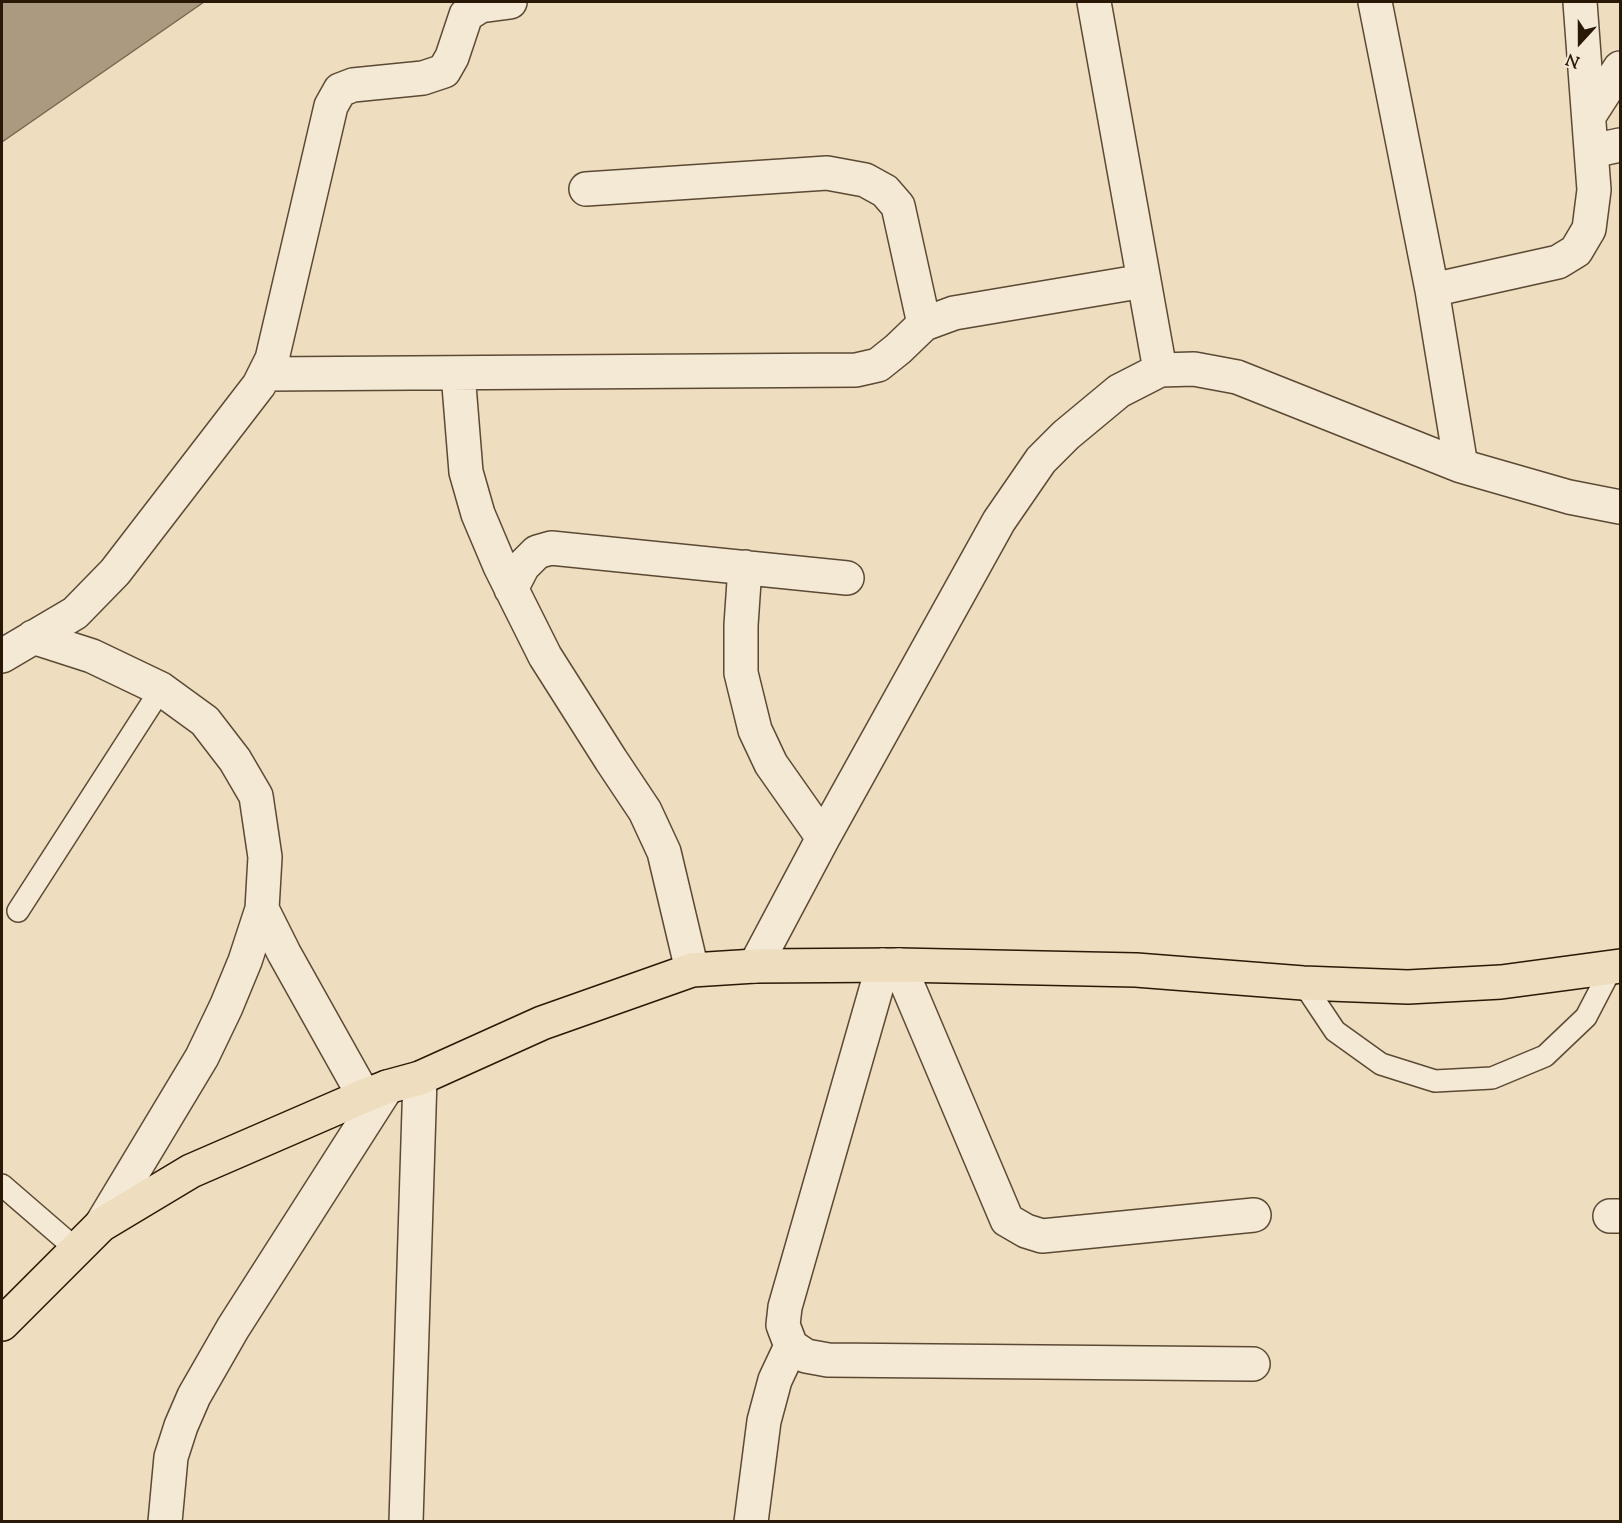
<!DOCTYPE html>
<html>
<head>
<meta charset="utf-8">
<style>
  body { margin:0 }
  #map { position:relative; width:1622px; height:1523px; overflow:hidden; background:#eeddbe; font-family:"Sorts Mill Goudy",serif }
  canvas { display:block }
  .frame { position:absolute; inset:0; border:3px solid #2a1806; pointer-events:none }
  .north { position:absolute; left:1550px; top:12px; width:60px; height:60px; -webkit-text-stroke:4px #f4e9d5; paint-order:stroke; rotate:201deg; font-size:16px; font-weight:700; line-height:24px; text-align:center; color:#2a1806 }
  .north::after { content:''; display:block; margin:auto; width:21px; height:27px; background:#2a1806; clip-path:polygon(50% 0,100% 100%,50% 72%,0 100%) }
</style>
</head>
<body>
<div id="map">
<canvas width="1622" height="1523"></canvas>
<div class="frame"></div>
<div class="north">N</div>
</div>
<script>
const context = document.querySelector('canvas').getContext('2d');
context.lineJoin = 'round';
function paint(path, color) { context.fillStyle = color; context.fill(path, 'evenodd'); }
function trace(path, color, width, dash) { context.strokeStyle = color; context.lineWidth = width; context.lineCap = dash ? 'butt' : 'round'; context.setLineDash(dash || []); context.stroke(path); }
const water = new Path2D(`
  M2 2H204L2 142Z`);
const lane = new Path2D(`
  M18 911 161 689
  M1303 983 1335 1031 1381 1064 1435 1081 1492 1078 1545 1056 1586 1017 1612 967
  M2 1185 76 1249`);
const street = new Path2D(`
  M1094 2 1160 370
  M1375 2 1432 290 1461 466
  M1589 116 1620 68
  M1592 151 1620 145
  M586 189 827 173 865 180 885 191 898 206 924 324
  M1432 290 1558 262 1576 251 1589 229 1594 190 1580 2
  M458 373 466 472 478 514 500 566 545 656 611 760 645 811 664 852 692 970
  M265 374 856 370 878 365 898 349 924 324 954 313 1144 281
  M745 567 741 625V673L755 730 771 764 823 838
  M511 589 523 566 537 552 551 548 847 578
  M33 637 92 656 161 689 205 721 235 760 256 796 265 857 262 909 245 961 226 1007 202 1057 101 1225
  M2 656 75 613 115 572 259 385 272 359 331 106 340 90 353 85 423 78 444 71 452 57 466 15 480 6 510 2
  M262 909 284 953 364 1096
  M883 965 785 1307 783 1325 791 1346 806 1356 828 1360 1253 1364
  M899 965 1007 1220 1026 1231 1042 1236 1254 1215
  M755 966 823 838 999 521 1041 460 1066 435 1119 391 1160 370 1194 369 1237 377 1461 466 1569 497 1620 507
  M1610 1216H1620
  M165 1522 171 1457 181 1426 194 1396 233 1328 387 1087
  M406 1522 420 1078
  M751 1522 764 1421 775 1380 791 1346`);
const primary = new Path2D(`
  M2 1324 101 1225 191 1171 364 1096 387 1087 420 1078 542 1023 692 970 755 966 899 965 1136 970 1303 983 1408 987 1501 982 1620 966`);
paint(water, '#ab9a7f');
trace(water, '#77664f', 1.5);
trace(lane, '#5b4934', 24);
trace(street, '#5b4934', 36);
trace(primary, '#2a1806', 36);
trace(lane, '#f4e9d5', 21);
trace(street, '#f4e9d5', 33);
trace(primary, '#eeddbe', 33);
</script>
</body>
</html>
